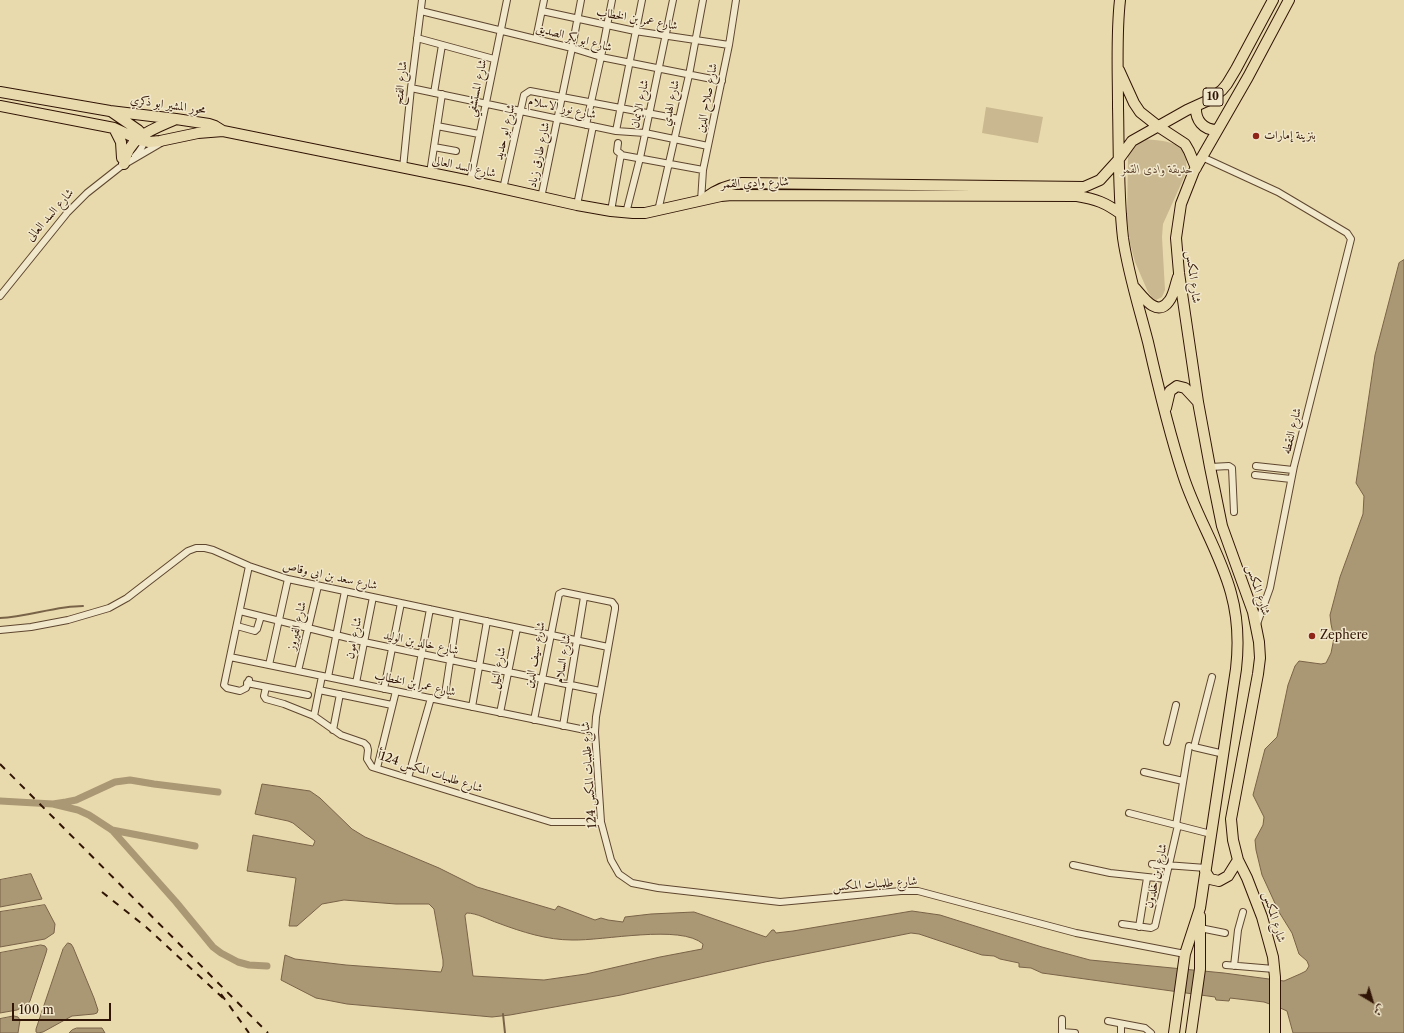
<!DOCTYPE html>
<html>
<head>
<meta charset="utf-8">
<style>
  body { margin:0 }
  #map { position:relative; width:1404px; height:1033px; overflow:hidden; background:#e9daad; font-family:"Libre Caslon Text",Amiri,serif }
  canvas { display:block }
  .north { position:absolute; left:1352px; top:981px; width:40px; height:40px; -webkit-text-stroke:3px #f1e7ca; paint-order:stroke; rotate:142deg; font-size:11px; font-weight:700; line-height:16px; text-align:center; color:#301405 }
  .north::after { content:''; display:block; margin:auto; width:14px; height:18px; background:#301405; clip-path:polygon(50% 0,100% 100%,50% 72%,0 100%) }
  .scale { position:absolute; left:12px; top:1003px; width:99px; height:18px; box-sizing:border-box; border:2px solid #301405; border-top:0; padding-left:5px; font-size:12px; line-height:14px; white-space:nowrap; color:#301405; -webkit-text-stroke:3px #f1e7ca; paint-order:stroke }
</style>
</head>
<body>
<div id="map">
<canvas width="1404" height="1033"></canvas>
<div class="north">ش</div>
<div class="scale">100 m</div>
</div>
<script>
const context = document.querySelector('canvas').getContext('2d');
context.lineJoin = 'round';
function paint(path, color) { context.fillStyle = color; context.fill(path, 'evenodd'); }
function trace(path, color, width, dash) { context.strokeStyle = color; context.lineWidth = width; context.lineCap = dash ? 'butt' : 'round'; context.setLineDash(dash || []); context.stroke(path); }
function drawText(font, color, halo, rows, align = 'center') {
  context.font = font + ' "Libre Caslon Text",Amiri,serif'; context.lineWidth = 3; context.setLineDash([]); context.textBaseline = 'middle'; context.strokeStyle = halo; context.fillStyle = color; for (const [text, x, y, turn = 0] of rows) {
    context.save(); context.translate(x, y); context.rotate((+turn || 0) * Math.PI / 180); context.textAlign = isNaN(turn) ? turn : align; if (halo) context.strokeText(text, 0, 0); context.fillText(text, 0, 0); context.restore();
  }
}
const green = new Path2D(`
  M986 107 1043 117 1038 143 982 133Z
  M1141 139C1148 139 1155 140 1163 141 1184 145 1188 152 1186 173L1163 224 1162 237 1165 290 1162 297 1156 300 1153 299 1148 292 1135 262 1130 243 1127 219 1128 156 1130 148Z`);
const water = new Path2D(`
  M1404 260V1033H1293L1287 1011 1278 1007 1264 1002 1230 998 1229 1001 1216 1000 1215 997 1042 973 1031 968 1019 967V963L1000 959 994 956 982 955 919 934 911 933 765 962 621 995 510 1015 492 1017 347 1004 316 998 281 980 285 955 295 959 346 965 441 972 443 966V960L434 909 429 904H396L344 900 322 904 297 926H289L296 878 247 871 253 835 313 846 315 841 293 823 288 821 255 814 262 784 310 791 320 798 352 829 365 837 439 868 477 887 555 910 558 906 595 920 601 918 608 920 623 922 625 917 651 914 694 912 766 937 772 930H774L776 933 793 931 912 911 940 915 1042 947 1090 960 1224 973 1284 981 1300 974 1306 971 1309 966 1307 961 1299 954 1292 933 1279 912 1262 875 1256 850 1255 840 1263 825 1264 817 1253 795 1265 749 1277 737 1288 685 1295 666 1299 661 1321 664 1326 663 1331 653 1334 638 1331 624 1330 615 1334 600 1340 577 1363 514 1364 496 1356 483 1375 355 1399 263ZM467 913C477 913 489 920 498 923 522 932 547 940 572 940 603 941 681 924 703 944L702 949 660 957 586 974 544 980 473 976 465 916Z
  M31 874 42 899 0 907V880Z
  M45 905 55 924 54 933 45 939 0 947V912Z
  M68 943 71 944 73 947 94 998 98 1010 97 1013 94 1014 72 1016 43 1032 38 1033 36 1032V1029L63 949Z
  M41 945 45 946 47 949 46 953 30 1001 27 1005 17 1010 0 1013V953Z
  M14 1016 18 1017 20 1020 18 1033H0V1019Z
  M77 1028H102L105 1033H69L72 1030Z`);
const stream = new Path2D(`
  M0 618C28 617 55 606 83 606
  M503 1014 505 1033`);
const canal = new Path2D(`
  M0 801 53 804 66 802 76 800 115 782 130 780 154 784 218 792
  M53 804 78 810 89 815 112 830 176 902 213 947 221 953 238 962 249 965 267 966
  M112 830 195 846`);
const minor = new Path2D(`
  M421 11 572 48 601 57 722 81
  M542 11 635 31 729 45
  M417 38 494 59
  M536 39 544 0
  M411 88 616 131 645 133 708 146
  M434 93 442 45
  M586 125 601 57 612 0
  M437 126 479 134
  M616 131 642 0
  M434 147 456 151
  M621 155 703 170
  M135 156C140 151 145 145 144 138
  M1202 157 1278 192 1347 233 1351 239 1294 466 1270 588 1257 624
  M403 168 411 88 422 0
  M430 173 442 94
  M470 181 507 0
  M503 189 524 95 530 91 679 119
  M541 198 572 48 581 0
  M701 201 703 170 729 45 736 0
  M577 205 593 126
  M611 211 621 154 617 151 618 143
  M658 211 689 75 703 0
  M626 213 640 158 673 0
  M0 296 67 213 87 193 120 167 161 143
  M1256 466 1293 470
  M1210 467 1229 466 1232 468 1234 512
  M1255 475 1291 479
  M240 611 364 642 600 691
  M237 626 255 631 257 629 261 616
  M0 630 31 627 68 620 109 608 127 598 188 551 196 548H205L213 550 249 566 288 579 608 647
  M230 657 595 732
  M269 665 288 579
  M298 671 318 586
  M328 677 345 591
  M1212 677 1194 747 1224 754
  M249 680 246 688 240 691 227 688 224 685 249 566
  M247 683 308 695
  M356 683 373 597
  M266 687 264 696 266 699 284 704 314 716 341 735 364 743 367 746 368 750 367 759 372 767 551 822H601
  M384 689 401 603
  M319 690 392 705
  M414 695 430 609
  M444 701 457 615
  M472 707 487 621
  M500 713 517 628
  M314 716 322 676
  M534 720 559 594 563 592 612 602 615 606V609L596 717 595 732 601 822 611 860 619 874 632 883 658 888 780 902 901 891H918L1076 933 1185 954
  M563 726 584 597
  M333 730 340 694
  M1167 742 1176 705
  M377 768 396 691
  M1144 772 1183 781
  M408 778 431 698
  M1129 813 1211 834
  M1176 825 1189 746
  M1152 864 1206 868
  M1073 865 1110 873 1166 879
  M1122 924 1151 928 1155 926 1178 825
  M1139 927 1147 878
  M1200 928 1225 933
  M1226 965 1274 969
  M1234 966 1238 930 1243 912
  M1062 1019V1033
  M1108 1021 1145 1028 1151 1033
  M1062 1032 1075 1033
  M1121 1033V1024`);
const primary = new Path2D(`
  M1120 0C1116 35 1118 71 1118 107 1119 150 1118 195 1123 238 1128 273 1139 307 1148 342 1158 386 1169 432 1183 475 1196 516 1220 552 1231 593 1238 618 1239 643 1236 669L1200 908 1185 954 1174 1033
  M1119 70 1134 103 1140 112 1159 127 1185 144 1189 151 1196 168
  M0 92 110 111 176 119 209 124 215 126 223 131 470 181 577 205 611 211 633 213H645L721 196 732 195 1077 196C1096 199 1106 203 1121 214
  M0 106 114 128 140 140 149 142 160 141 198 133 223 131
  M1196 106C1195 120 1203 130 1217 130
  M112 112 138 130 143 135
  M114 128 121 142 122 158
  M124 164C128 136 154 129 176 119
  M705 198C717 189 727 185 742 183L1084 187 1100 180 1119 159 1132 141 1187 110 1209 100 1222 90 1227 84 1236 69 1273 0
  M1135 288C1143 297 1157 318 1169 301 1174 295 1175 285 1178 277
  M1166 408 1170 391 1177 386 1185 388 1198 402
  M1205 871 1210 879 1219 881 1228 876 1238 860
  M1191 1033 1200 969V916
  M1275 1033V977L1273 957 1262 917 1247 878 1238 860 1233 840 1231 819 1258 674 1260 658 1259 642 1253 612 1222 526 1210 467 1198 402 1179 273 1176 238 1181 204 1194 171 1248 77 1289 0`);
const rail = new Path2D(`
  M0 764 268 1033
  M102 892 146 927 224 999
  M221 994 249 1033`);
const markers = [
  [1256,136,4,"#8f2418"],
  [1312,636,4,"#8f2418"]
];
const shields = [
  [1213,97,20]
];
const shieldNames = [
  ["10",1213,97]
];
const streetNames = [
  ["شارع عمر بن الخطاب",637,19,10],
  ["شارع ابو بكر الصديق",574,38,15],
  ["شارع الفتح",401,83,-84],
  ["شارع المستشفي",477,88,-78],
  ["شارع صلاح الدين",707,98,-79],
  ["شارع الهدي",671,103,-78],
  ["شارع الايمان",640,104,-78],
  ["محور المشير ابو ذكري",168,105,8],
  ["شارع نور الاسلام",562,108,12],
  ["شارع ابو حديد",505,132,-77],
  ["شارع طارق زياد",539,155,-78],
  ["شارع السد العالى",464,167,12],
  ["شارع وادي القمر",755,183,-2],
  ["شارع السد العالى",50,215,-49],
  ["شارع المكس",1193,277,83],
  ["شارع النقطه",1292,431,-76],
  ["شارع سعد بن ابى وقاص",330,576,12],
  ["شارع المكس",1258,590,72],
  ["شارع الفيروز",297,626,-77],
  ["شارع امون",354,638,-79],
  ["شارع خالد بن الوليد",421,643,12],
  ["شارع سيف الدين",535,655,-79],
  ["شارع السلام",563,659,-81],
  ["شارع النيل",498,668,-79],
  ["شارع عمر بن الخطاب",415,684,12],
  ["شارع طلمبات المكس 124أ",430,772,18],
  ["شارع طلمبات المكس 124",589,775,-94],
  ["شارع ابن خلدون",1156,876,-77],
  ["شارع طلمبات المكس",875,884,-4],
  ["شارع المكس",1274,917,73]
];
const poiNames = [
  ["بنزينة إمارات",1264,136],
  ["Zephere",1320,636]
];
const parkNames = [
  ["حديقة وادى القمر",1157,170]
];
paint(green, '#cab890');
paint(water, '#aa9774');
trace(water, '#796348', 1);
trace(stream, '#796348', 2);
trace(canal, '#aa9774', 7);
trace(minor, '#5e462f', 8);
trace(primary, '#301405', 12);
trace(minor, '#f1e7ca', 6);
trace(primary, '#e9daad', 10);
trace(rail, '#301405', 2, [7, 7]);
for (const [x, y, r, color] of markers) { const dot = new Path2D(); dot.arc(x, y, r, 0, 2 * Math.PI); context.fillStyle = color; context.fill(dot); trace(dot, '#f1e7ca', 1.5); }
for (const [x, y, w] of shields) { const box = new Path2D(); box.roundRect(x - w / 2, y - 9, w, 18, 3); context.fillStyle = '#f1e7ca'; context.fill(box); trace(box, '#301405', 1); }
drawText('bold 11px', '#301405', null, shieldNames);
drawText('12px', '#301405', '#f1e7ca', streetNames);
drawText('12px', '#301405', '#f1e7ca', poiNames, 'left');
drawText('italic 12px', '#5e452f', '#f1e7ca', parkNames);
</script>
</body>
</html>
